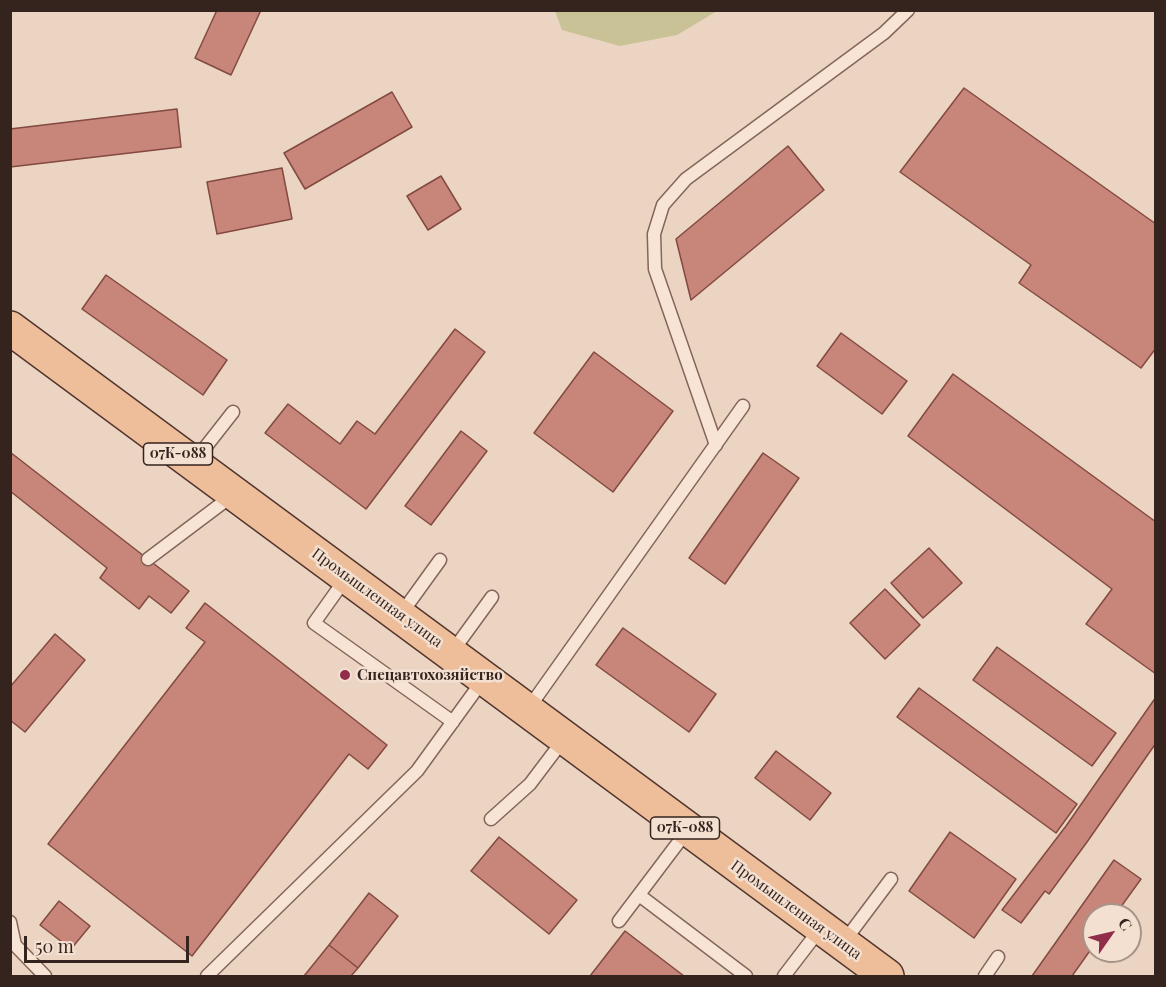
<!DOCTYPE html>
<html>
<head>
<meta charset="utf-8">
<style>
  body { margin:0 }
  #map { position:relative; width:1166px; height:987px; overflow:hidden; background:#ecd4c2; font-family:"Playfair Display",serif }
  canvas { display:block }
  .frame { position:absolute; inset:0; border:12px solid #35231e; pointer-events:none }
  .north { position:absolute; left:1082px; top:903px; width:60px; height:60px; box-sizing:border-box; background:#f3e0d1; border:2px solid #a79489; border-radius:50%; rotate:56deg; font-size:16px; font-weight:700; line-height:24px; text-align:center; color:#35231e }
  .north::after { content:''; display:block; margin:auto; width:21px; height:27px; background:#902d48; clip-path:polygon(50% 0,100% 100%,50% 72%,0 100%) }
  .scale { position:absolute; left:24px; top:936px; width:165px; height:27px; box-sizing:border-box; border:3px solid #35231e; border-top:0; padding-left:8px; font-size:18px; line-height:21px; white-space:nowrap; color:#35231e; -webkit-text-stroke:4px #f3e0d1; paint-order:stroke }
</style>
</head>
<body>
<div id="map">
<canvas width="1166" height="987"></canvas>
<div class="frame"></div>
<div class="north">С</div>
<div class="scale">50 m</div>
</div>
<script>
const context = document.querySelector('canvas').getContext('2d');
context.lineJoin = 'round';
function paint(path, color) { context.fillStyle = color; context.fill(path, 'evenodd'); }
function trace(path, color, width, dash) { context.strokeStyle = color; context.lineWidth = width; context.lineCap = dash ? 'butt' : 'round'; context.setLineDash(dash || []); context.stroke(path); }
function drawText(font, color, halo, rows, align = 'center') {
  context.font = font + ' "Playfair Display",serif'; context.lineWidth = 5; context.setLineDash([]); context.textBaseline = 'middle'; context.strokeStyle = halo; context.fillStyle = color; for (const [text, x, y, turn = 0] of rows) {
    context.save(); context.translate(x, y); context.rotate((+turn || 0) * Math.PI / 180); context.textAlign = isNaN(turn) ? turn : align; if (halo) context.strokeText(text, 0, 0); context.fillText(text, 0, 0); context.restore();
  }
}
const green = new Path2D(`
  M555 11V10L717 11 677 35 620 46 562 30Z`);
const building = new Path2D(`
  M217 10H261L231 75 195 58Z
  M964 88 1156 224V348L1141 368 1019 283 1031 265 900 172Z
  M392 92 412 127 305 189 284 153Z
  M177 109 181 147 10 167V129Z
  M788 146 824 190 691 300 676 239Z
  M282 168 292 219 217 234 207 182Z
  M441 176 461 209 428 230 407 196Z
  M106 275 227 360 203 395 82 309Z
  M455 329 485 352 366 509 265 433 288 404 340 444 357 421 375 434Z
  M841 333 907 381 882 414 817 366Z
  M594 352 673 411 613 492 534 433Z
  M953 374 1156 522V674L1086 624 1112 589 908 436Z
  M461 431 487 451 431 525 405 506Z
  M10 452 189 591 171 613 149 596 139 609 100 578 107 568 10 491Z
  M763 453 799 478 725 584 689 558Z
  M929 548 962 583 923 618 891 583Z
  M885 589 920 625 885 659 850 623Z
  M205 603 387 745 368 769 349 754 192 956 48 844 205 642 186 628Z
  M623 628 716 694 689 732 596 665Z
  M55 634 85 660 25 732 10 720V687Z
  M997 647 1116 733 1092 766 973 680Z
  M919 688 1077 804 1056 833 897 717Z
  M1156 697V743L1087 842 1049 894 1045 891 1021 923 1002 910 1066 826Z
  M776 751 831 793 810 820 755 778Z
  M950 832 1016 879 974 938 909 891Z
  M499 837 577 900 549 934 471 871Z
  M1114 860 1141 879 1115 915H1094V945L1072 976H1032Z
  M369 893 398 916 358 968 329 945Z
  M59 901 90 926 71 949 40 925Z
  M625 931 684 976H590Z
  M329 945 358 968 351 976H304Z`);
const lane = new Path2D(`
  M716 445 655 269 654 234 663 205 686 179 884 33 908 10
  M193 463 233 412
  M148 559 233 495
  M346 578 314 623 453 722
  M401 614 440 560
  M452 652 492 597
  M528 709 743 406
  M491 819 530 784 564 739
  M639 895 746 976
  M619 921 687 831
  M10 922 15 945 45 976
  M843 943 891 879
  M207 976 417 771 483 680
  M784 976 820 929
  M985 976 998 957`);
const primary = new Path2D(`
  M10 328 887 976`);
const markers = [
  [345,675,6,"#902d48"]
];
const shields = [
  [178,454,69],
  [685,828,69]
];
const shieldNames = [
  ["07К-088",178,454],
  ["07К-088",685,828]
];
const streetNames = [
  ["Промышленная улица",377,598,36],
  ["Промышленная улица",796,910,36]
];
const poiNames = [
  ["Спецавтохозяйство",357,675]
];
paint(green, '#c9c296');
paint(building, '#c88579');
trace(building, '#824a41', 1.5);
trace(lane, '#84655a', 15);
trace(primary, '#52352e', 36);
trace(lane, '#f7e4d4', 12);
trace(primary, '#eebe9b', 33);
for (const [x, y, r, color] of markers) { const dot = new Path2D(); dot.arc(x, y, r, 0, 2 * Math.PI); context.fillStyle = color; context.fill(dot); trace(dot, '#f3e0d1', 2); }
for (const [x, y, w] of shields) { const box = new Path2D(); box.roundRect(x - w / 2, y - 11, w, 22, 4.5); context.fillStyle = '#f3e0d1'; context.fill(box); trace(box, '#35231e', 1.5); }
drawText('bold 14px', '#35231e', null, shieldNames);
drawText('15px', '#35231e', '#f3e0d1', streetNames);
drawText('bold 15px', '#35231e', '#f3e0d1', poiNames, 'left');
</script>
</body>
</html>
